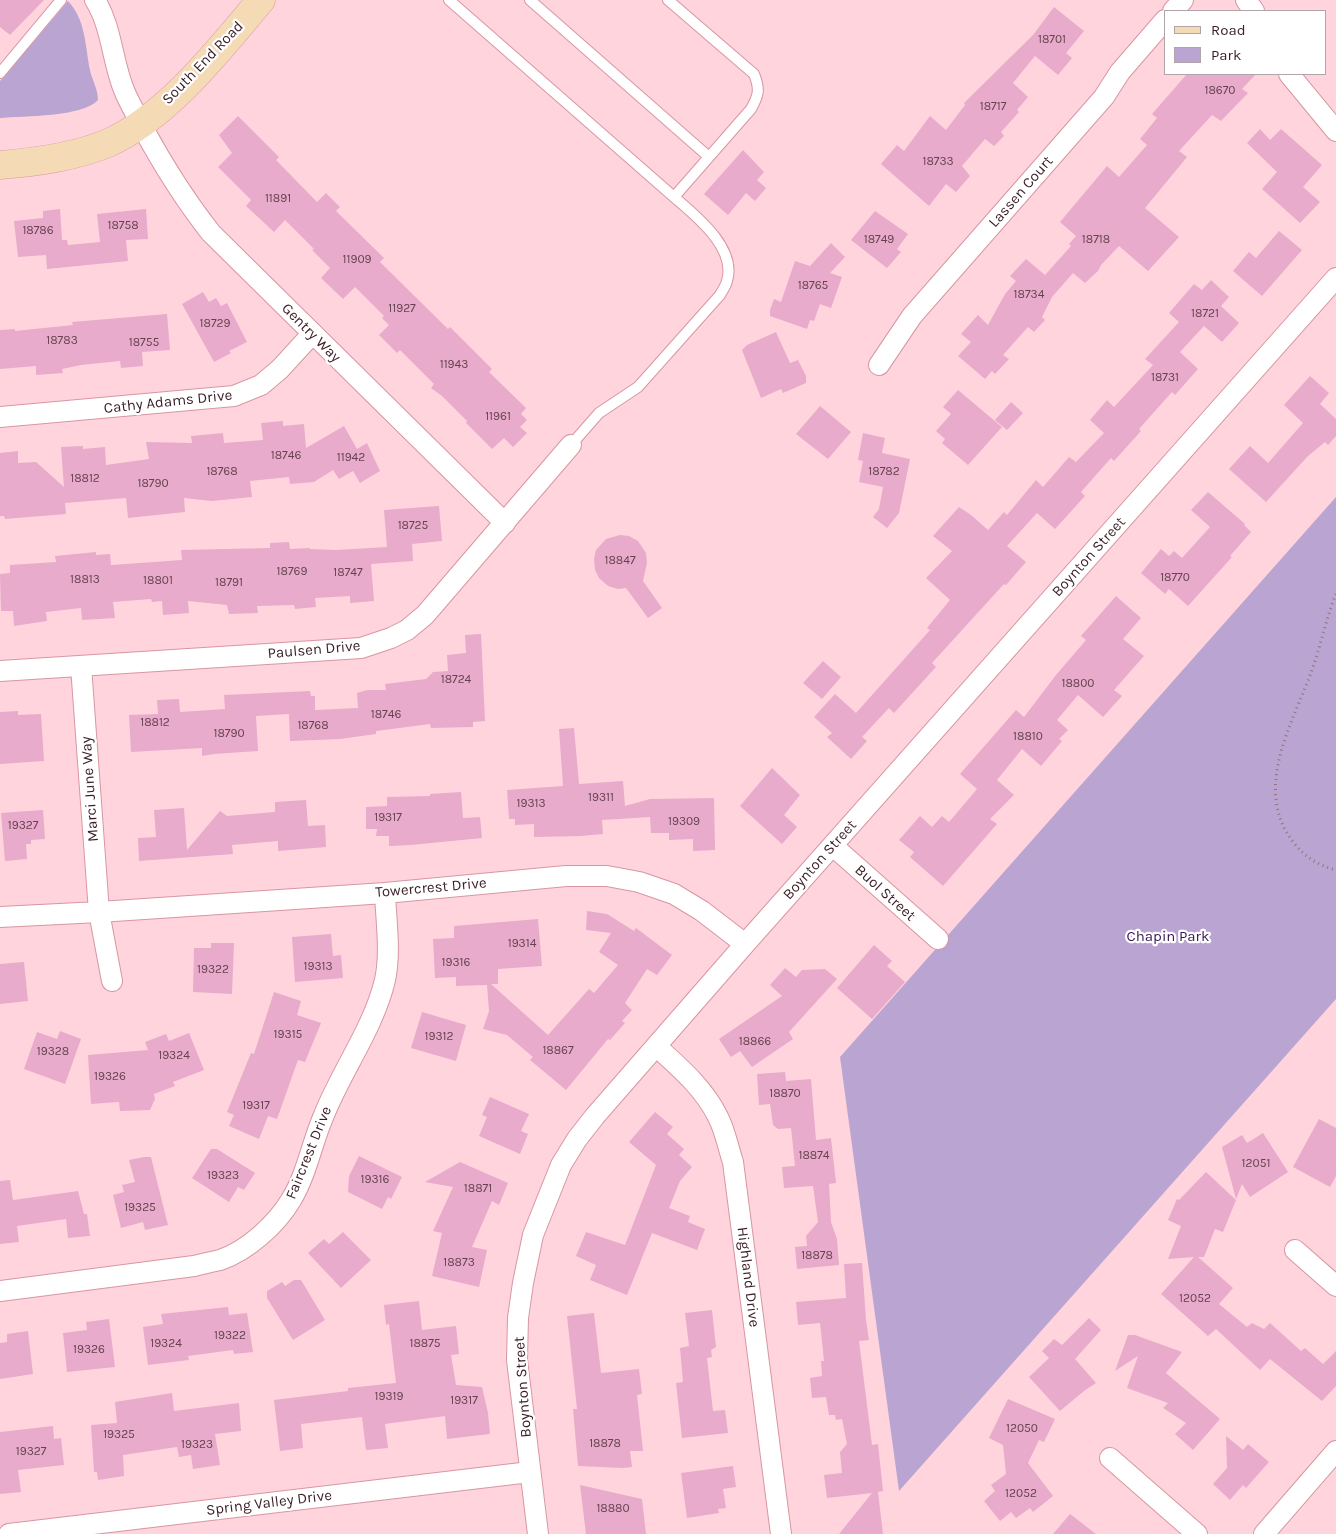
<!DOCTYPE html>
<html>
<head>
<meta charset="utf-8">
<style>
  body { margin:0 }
  #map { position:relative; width:1336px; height:1534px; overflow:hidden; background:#ffd4dc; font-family:Karla,sans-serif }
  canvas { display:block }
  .legend { position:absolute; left:1164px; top:10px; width:162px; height:65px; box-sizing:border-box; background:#fff; border:1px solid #b0a5a8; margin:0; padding:6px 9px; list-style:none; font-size:15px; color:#391f25 }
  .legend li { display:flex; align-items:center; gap:10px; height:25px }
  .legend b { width:25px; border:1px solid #b0a5a8 }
</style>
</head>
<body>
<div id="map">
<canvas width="1336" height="1534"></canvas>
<ul class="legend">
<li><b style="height:6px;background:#f4dbb6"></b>Road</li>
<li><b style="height:14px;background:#baa5d2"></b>Park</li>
</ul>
</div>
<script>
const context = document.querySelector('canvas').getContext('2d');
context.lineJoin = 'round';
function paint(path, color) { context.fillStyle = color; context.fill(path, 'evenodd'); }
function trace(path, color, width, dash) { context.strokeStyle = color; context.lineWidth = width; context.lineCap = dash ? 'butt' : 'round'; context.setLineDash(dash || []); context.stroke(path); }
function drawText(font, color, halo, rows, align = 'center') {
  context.font = font + ' Karla,sans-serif'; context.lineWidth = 4.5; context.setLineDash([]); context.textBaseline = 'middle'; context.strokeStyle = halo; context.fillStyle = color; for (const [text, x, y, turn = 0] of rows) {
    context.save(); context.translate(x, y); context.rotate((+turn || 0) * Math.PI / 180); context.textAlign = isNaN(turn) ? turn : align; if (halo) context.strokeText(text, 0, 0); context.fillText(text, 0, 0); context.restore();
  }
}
const green = new Path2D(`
  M68 1C86 20 85 46 90 70 92 80 98 89 98 100 83 117 24 116 0 118V81Z
  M1336 497V999L899 1491 840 1057Z`);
const building = new Path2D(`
  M0 0H44L10 35 0 27Z
  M1054 7 1084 31 1066 53 1072 58 1058 75 1035 56 1013 83 1028 97 1017 110 1019 112 1001 132 1004 136 994 146 985 139 962 166 970 176 956 192 946 184 929 206 881 164 897 145 904 151 930 116 946 130 965 105 964 103 1033 35Z
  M1187 74H1256L1242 89 1248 93 1221 121 1212 115 1179 151 1187 157 1145 208 1179 237 1148 271 1119 246 1101 265 1098 271 1085 283 1073 273 1052 297 1042 317 1045 320 1034 332 1028 327 1003 355 1009 359 995 374 992 371 985 379 958 356 971 342 961 334 978 315 988 325 1005 294 1016 281 1010 276 1026 259 1045 275 1071 246 1069 244 1076 236 1060 222 1107 166 1119 177 1147 145 1140 139 1157 118 1152 114Z
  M238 116 279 157 276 160 317 202 326 193 340 207 336 211 384 258 380 262 448 329 450 327 492 369 489 372 526 408 521 414 527 420 520 427 527 433 513 447 504 438 492 449 466 423 467 421 442 396 431 388 434 384 400 350 397 353 379 335 389 325 382 318 384 316 355 287 343 299 321 278 330 268 312 250 314 249 285 220 274 232 246 206 251 200 218 167 232 153 219 135Z
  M1260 129 1270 140 1281 129 1322 165 1303 187 1320 202 1300 223 1262 189 1277 172 1247 143Z
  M743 150 764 172 757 180 766 188 755 201 746 193 728 215 704 194Z
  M60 209 62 240H67L68 245 100 242 97 214 146 209 148 239 126 240 128 261 47 269 46 255 18 257 14 221 43 218V211Z
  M875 211 908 234 897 249 901 252 887 268 851 240Z
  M1279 231 1302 250 1262 296 1233 271 1249 252 1256 258Z
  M831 243 845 257 830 273 842 277 831 308 820 304 814 321 810 320 807 329 770 316V310L774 299 781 302 795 261 810 266Z
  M1211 280 1229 297 1221 306 1239 323 1222 342 1204 326 1180 352 1198 369 1175 395 1172 392 1139 429 1141 431 1114 461 1111 458 1081 492 1085 496 1055 529 1037 513 1007 546 1026 562 1006 585 1004 584 932 663 936 667 894 713 889 708 862 737 867 741 851 759 827 737 832 733 814 717 835 694 856 713 930 630 927 628 950 600 926 578 952 551 933 536 959 507 971 515 988 530 1004 512 1007 515 1036 480 1043 487 1069 457 1076 462 1104 433 1090 420 1107 400 1114 407 1153 365 1145 359 1179 322 1169 313 1194 284 1202 290Z
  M203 292 209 302 216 298 221 306 227 303 247 342 229 351 231 353 214 362 182 304Z
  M167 314 170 350 142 352 143 366 121 368 120 361 81 365 62 369 63 373 36 375V366L0 369V330L15 329V331L73 325 72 322Z
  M776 332 790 363 798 360 806 376V383L783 393 781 389 761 398 742 350 747 345Z
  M1310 376 1329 393 1320 404 1336 419V436L1328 445 1325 442 1308 456 1266 502 1229 469 1250 446 1268 463 1303 423 1284 405Z
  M958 390 1002 427 968 465 942 443 945 439 936 431 951 414 943 407Z
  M1011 402 1023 413 1007 430 995 420Z
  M820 406 851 432 828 459 796 434Z
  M283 421V426L304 424 306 448 344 426 357 449 367 443 380 471 360 483 353 471 339 479 333 470 314 482 290 484 289 477 250 481 252 497 212 501 184 498 185 512 128 518 126 498 65 503 66 514 5 519 4 516H0V453L18 451V463L36 462 64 487 61 447 83 446V449L105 447 106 465 149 459 146 442 192 443 191 436 223 433 224 443 263 440 261 423Z
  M863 433 885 438 882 453 910 459 899 513 887 528 873 517 879 509 883 487 859 482 863 461 858 460Z
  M1208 492 1245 524 1244 525 1251 532 1230 556 1232 557 1188 606 1169 589 1165 594 1141 573 1161 549 1169 556 1174 551 1182 558 1210 527 1191 510Z
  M439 506 442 541 412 544 413 561 371 564 374 601 350 603V596L315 598 316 607 295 609 294 605 257 606 258 613 229 614 227 605 188 601 189 613 163 615 162 601 152 602 151 599 113 602 115 618 82 620 81 608 46 612 47 621 14 626 13 611H1L0 574 10 573V565L56 562 55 556 96 552V555L110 554 111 565 182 560 181 550 270 548V543L289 542 290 549 310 548V549L336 550 387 547 384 510Z
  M620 535 629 536 638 541 646 553 647 563 643 581 662 608 648 618 626 588 618 589 608 586 599 578 595 570 594 559 596 550 606 539Z
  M1116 596 1141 618 1123 639 1144 656 1114 690 1122 696 1103 717 1078 695 1057 720 1068 730 1059 739 1062 741 1041 766 1022 749 997 780 1014 795 990 819 997 824 943 886 910 857 914 852 899 840 920 816 932 827 942 816 949 822 977 789 960 774 1016 710 1024 717 1056 675 1086 640 1081 636Z
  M481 634 485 721 473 722V727L431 728 430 724 376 731V734L340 739 290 741 289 714 256 716 258 751 214 754 202 756V748L131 752 129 715 158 714 157 700 179 699 180 712 225 709 224 695 310 691 311 696H315V710L358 708 357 693 367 690H386L385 684 426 679 433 672 448 671 447 655 466 653 465 635Z
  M823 661 841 677 822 699 803 683Z
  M18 711V715L41 714 44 761 0 764V712Z
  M574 728 579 784 623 781 625 806 650 799 714 798 715 850 693 851V839L669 840V833H651L650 817 602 820 603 834 581 836 534 837V824L515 825V819H509L507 790 563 786 559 729Z
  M772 768 800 795 784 815 797 827 782 844 740 806Z
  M461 792 463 818 480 817 482 838 411 845 389 846V836H376L377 829H366V807L387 806V797L430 796V794Z
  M306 800 308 826 325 825 326 847 278 851V841L232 845 233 854 139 861 138 838 156 837 154 810 184 808 187 850 220 811 227 816 275 812V802Z
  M43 810 45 839 31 840V844H26L27 859 5 861 1 813Z
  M587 911 607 914 634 931 636 928 672 955 657 975 647 969 625 1003 632 1010 622 1021 625 1023 610 1040 608 1039 566 1090 530 1060 533 1057 507 1035 483 1029 489 1011 487 985 456 986V977L435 978 433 939 454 938V926L538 919 542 966 498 969V984H491L548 1035 589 989 594 993 618 965 599 952 611 933 586 930Z
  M331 934 333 956 341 955 343 978 295 982 292 937Z
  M211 943H234L232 994 193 992 194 948H211Z
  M874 945 892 961 887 966 905 982 872 1019 837 988Z
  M24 962 28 1001 0 1004V964Z
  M785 968 796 977 802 970 825 969 837 979 789 1032 793 1039 752 1067 740 1051 731 1057 719 1039 782 996 770 985Z
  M274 992 301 1001 297 1015 321 1023 305 1062 298 1060 277 1119 268 1116 259 1139 229 1126 234 1115 227 1112 251 1053 254 1054Z
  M422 1012 466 1025 456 1061 411 1048Z
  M60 1031 81 1039 65 1084 24 1069 37 1032 57 1039Z
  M189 1033 204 1070 173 1082 175 1086 154 1094 155 1099 150 1110 120 1111 119 1102 91 1104 88 1055 148 1050 145 1042 166 1034 169 1041Z
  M785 1072 786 1081 811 1079 816 1140 831 1138 836 1183 829 1184 831 1222 837 1239 839 1265 797 1269 795 1247 807 1246 806 1236 818 1222 813 1186 784 1188 782 1167 795 1166 791 1128 778 1129 773 1125 770 1104 759 1105 757 1074Z
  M490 1097 529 1114 521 1131 528 1134 520 1154 479 1136 487 1117 482 1115Z
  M655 1112 673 1127 667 1134 684 1149 679 1155 692 1167 680 1181 669 1208 690 1216 688 1222 705 1229 697 1250 652 1233 627 1295 590 1280 596 1265 576 1256 586 1232 625 1245 656 1165 629 1142Z
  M1319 1119 1336 1128V1176L1330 1187 1293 1167Z
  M1263 1133 1288 1172 1250 1197 1242 1184 1236 1199 1222 1147 1242 1135 1247 1143Z
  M211 1149H217L255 1173 244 1190 238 1187 229 1202 192 1178Z
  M359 1156 402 1177 391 1199 388 1197 382 1209 348 1192 349 1176Z
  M144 1157H151L168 1225 145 1230 143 1222 121 1228 113 1195 124 1192 122 1185 135 1182 129 1160Z
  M460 1162 508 1183 499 1205 492 1201 472 1247 487 1250 479 1287 432 1276 442 1233 433 1231 453 1187 425 1182Z
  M1206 1172 1236 1200 1223 1232 1215 1229 1204 1257H1198L1233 1288 1219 1304 1247 1327 1252 1323 1264 1329 1270 1323 1301 1351 1305 1348 1323 1364 1336 1351V1386L1322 1401 1270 1359 1260 1370 1216 1329 1208 1336 1161 1294 1194 1257 1168 1259 1181 1226 1168 1220 1177 1199 1179 1200Z
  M10 1180 13 1200 78 1191 84 1214H87L90 1236 68 1238 66 1219 17 1226 19 1242 0 1244V1181Z
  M343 1232 371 1260 341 1288 308 1253 324 1239 329 1244Z
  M862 1263 866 1320 869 1340 859 1341 872 1445 878 1444 883 1491 878 1492 883 1534H839L872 1493 827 1498 824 1475 842 1473 840 1452 847 1444 842 1419 836 1420 835 1415H829L826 1397 812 1398 810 1378 822 1376 821 1361H824L820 1323 798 1325 796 1302 846 1298 844 1264Z
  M294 1280H301L325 1320 293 1340 267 1298V1291L282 1282 285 1286Z
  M419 1301 422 1330 456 1326 459 1354 451 1355 456 1385 482 1387 488 1413 490 1434 447 1439 445 1416 385 1424 388 1448 366 1450 362 1417 301 1424 303 1448 280 1451 274 1400 348 1391V1388L396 1383 389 1324 386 1325 384 1305Z
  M228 1307 229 1315 247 1313 253 1352 234 1354 233 1350 188 1356 189 1360 148 1365 143 1327 163 1324 161 1314Z
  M712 1310 716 1347 711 1350 712 1357 707 1358 713 1411 725 1410 728 1433 682 1438 676 1383 683 1382 680 1348 689 1346 685 1313Z
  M594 1313 601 1373 639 1369 642 1394 637 1395 643 1451H630L632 1467 623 1468 578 1466 573 1409H577L567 1316Z
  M1089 1318 1101 1330 1075 1359 1096 1383 1084 1391 1060 1411 1029 1377 1049 1358 1042 1351 1054 1339 1062 1345Z
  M109 1319 115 1367 67 1372 63 1333 87 1330 86 1322Z
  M28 1331 33 1374 0 1379V1343L7 1342V1334Z
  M1128 1335H1135L1182 1352 1166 1373 1220 1419 1193 1450 1175 1434 1186 1423 1163 1408 1168 1403 1127 1388 1138 1356 1115 1371Z
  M172 1393 174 1411 239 1403 241 1431 215 1434 220 1465 193 1469 191 1455 179 1457 177 1447 123 1455 124 1476 98 1480 97 1472H94L91 1425 117 1423 115 1402Z
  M1008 1399 1055 1419 1044 1442 1039 1440 1028 1463 1053 1496 1033 1512 1030 1508 1016 1518 1011 1512 1000 1521 984 1501 995 1491 991 1485 1006 1474 1003 1445 989 1438Z
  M53 1426 54 1439 61 1438 64 1465 18 1470 21 1492 0 1494V1432Z
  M1226 1436 1243 1450 1248 1444 1269 1462 1246 1488 1243 1485 1230 1500 1213 1484 1227 1468Z
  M733 1466 736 1487 723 1489 726 1508 718 1509 719 1513 687 1518 681 1473Z
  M580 1485 642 1499 646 1534H586Z
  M1070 1514 1096 1534H1053Z`);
const path = new Path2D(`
  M1336 594C1326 618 1321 645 1312 670 1293 723 1252 788 1293 842 1305 857 1317 865 1336 870`);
const lane = new Path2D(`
  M449 0 674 197 751 109C759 95 760 89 754 74L668 0
  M530 0 709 157
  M0 73 61 0
  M571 445 599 413 638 387 720 295C722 291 726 286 727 281 737 248 696 216 674 197`);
const street = new Path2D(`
  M95 0C112 27 112 61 124 90 129 103 137 115 143 128 163 165 185 200 211 233L505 523
  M1246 0 1254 11
  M1173 11 1183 0
  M1289 74 1336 131
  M879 365 912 316 1104 97 1120 72 1165 20
  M0 417 234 396 261 385 280 369 312 334
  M81 666 99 912 112 981
  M0 671 361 648 391 638 407 630 425 615 571 445
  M833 846 938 939
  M0 917 99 912 385 893 566 876H607L639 882 674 894 702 911 745 944
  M656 1046C679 1067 704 1088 718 1117 725 1130 728 1147 733 1162L781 1534
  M1295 1250 1336 1286
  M0 1291 194 1266C202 1264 211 1262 220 1260 247 1251 276 1225 291 1200 307 1174 312 1142 324 1115 342 1070 374 1027 385 980 391 952 386 921 385 893
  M1110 1458 1197 1534
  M9 1534 530 1472
  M538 1534 517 1360 518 1318 523 1283 533 1235 561 1165 577 1139 595 1116 745 944 1336 278
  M1264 1534 1336 1451`);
const secondary = new Path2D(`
  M0 165C36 162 75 157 108 143 167 117 220 49 261 0`);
const numberNames = [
  ["18701",1052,40],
  ["18670",1220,91],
  ["18717",993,107],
  ["18733",938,162],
  ["11891",278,199],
  ["18758",123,226],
  ["18786",38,231],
  ["18749",879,240],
  ["18718",1096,240],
  ["11909",357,260],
  ["18765",813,286],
  ["18734",1029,295],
  ["11927",402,309],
  ["18721",1205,314],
  ["18729",215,324],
  ["18783",62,341],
  ["18755",144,343],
  ["11943",454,365],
  ["18731",1165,378],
  ["11961",498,417],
  ["18746",286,456],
  ["11942",351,458],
  ["18768",222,472],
  ["18782",884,472],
  ["18812",85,479],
  ["18790",153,484],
  ["18725",413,526],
  ["18847",620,561],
  ["18769",292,572],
  ["18747",348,573],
  ["18770",1175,578],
  ["18813",85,580],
  ["18801",158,581],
  ["18791",229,583],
  ["18724",456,680],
  ["18800",1078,684],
  ["18746",386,715],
  ["18812",155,723],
  ["18768",313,726],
  ["18790",229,734],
  ["18810",1028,737],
  ["19311",601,798],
  ["19313",531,804],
  ["19317",388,818],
  ["19309",684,822],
  ["19327",23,826],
  ["19314",522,944],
  ["19316",456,963],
  ["19313",318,967],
  ["19322",213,970],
  ["19315",288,1035],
  ["19312",439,1037],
  ["18866",755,1042],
  ["18867",558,1051],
  ["19328",53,1052],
  ["19324",174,1056],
  ["19326",110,1077],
  ["18870",785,1094],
  ["19317",256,1106],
  ["18874",814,1156],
  ["12051",1256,1164],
  ["19323",223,1176],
  ["19316",375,1180],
  ["18871",478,1189],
  ["19325",140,1208],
  ["18878",817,1256],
  ["18873",459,1263],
  ["12052",1195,1299],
  ["19322",230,1336],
  ["19324",166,1344],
  ["18875",425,1344],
  ["19326",89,1350],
  ["19319",389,1397],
  ["19317",464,1401],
  ["12050",1022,1429],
  ["19325",119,1435],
  ["18878",605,1444],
  ["19323",197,1445],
  ["19327",31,1452],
  ["12052",1021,1494],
  ["18880",613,1509]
];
const streetNames = [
  ["South End Road",203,63,-46],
  ["Lassen Court",1021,192,-49],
  ["Gentry Way",311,333,45],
  ["Cathy Adams Drive",168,402,-6],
  ["Boynton Street",1089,557,-48],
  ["Paulsen Drive",314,650,-5],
  ["Marci June Way",90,789,-94],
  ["Boynton Street",820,860,-48],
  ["Towercrest Drive",431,888,-5],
  ["Buol Street",885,893,42],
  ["Faircrest Drive",309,1153,-68],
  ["Highland Drive",748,1277,83],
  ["Boynton Street",523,1387,-94],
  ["Spring Valley Drive",269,1503,-7]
];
const parkNames = [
  ["Chapin Park",1168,937]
];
paint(green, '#baa5d2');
paint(building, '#e8abcb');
trace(lane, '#d896a3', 12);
trace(street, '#d896a3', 22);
trace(secondary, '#d896a3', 29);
trace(path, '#937279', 3, [1, 4]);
trace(lane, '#fff', 10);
trace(street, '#fff', 20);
trace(secondary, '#f4dbb6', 28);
drawText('12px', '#65424e', null, numberNames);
drawText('15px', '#391f25', '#fff', streetNames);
drawText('15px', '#391556', '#fff', parkNames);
</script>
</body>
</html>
